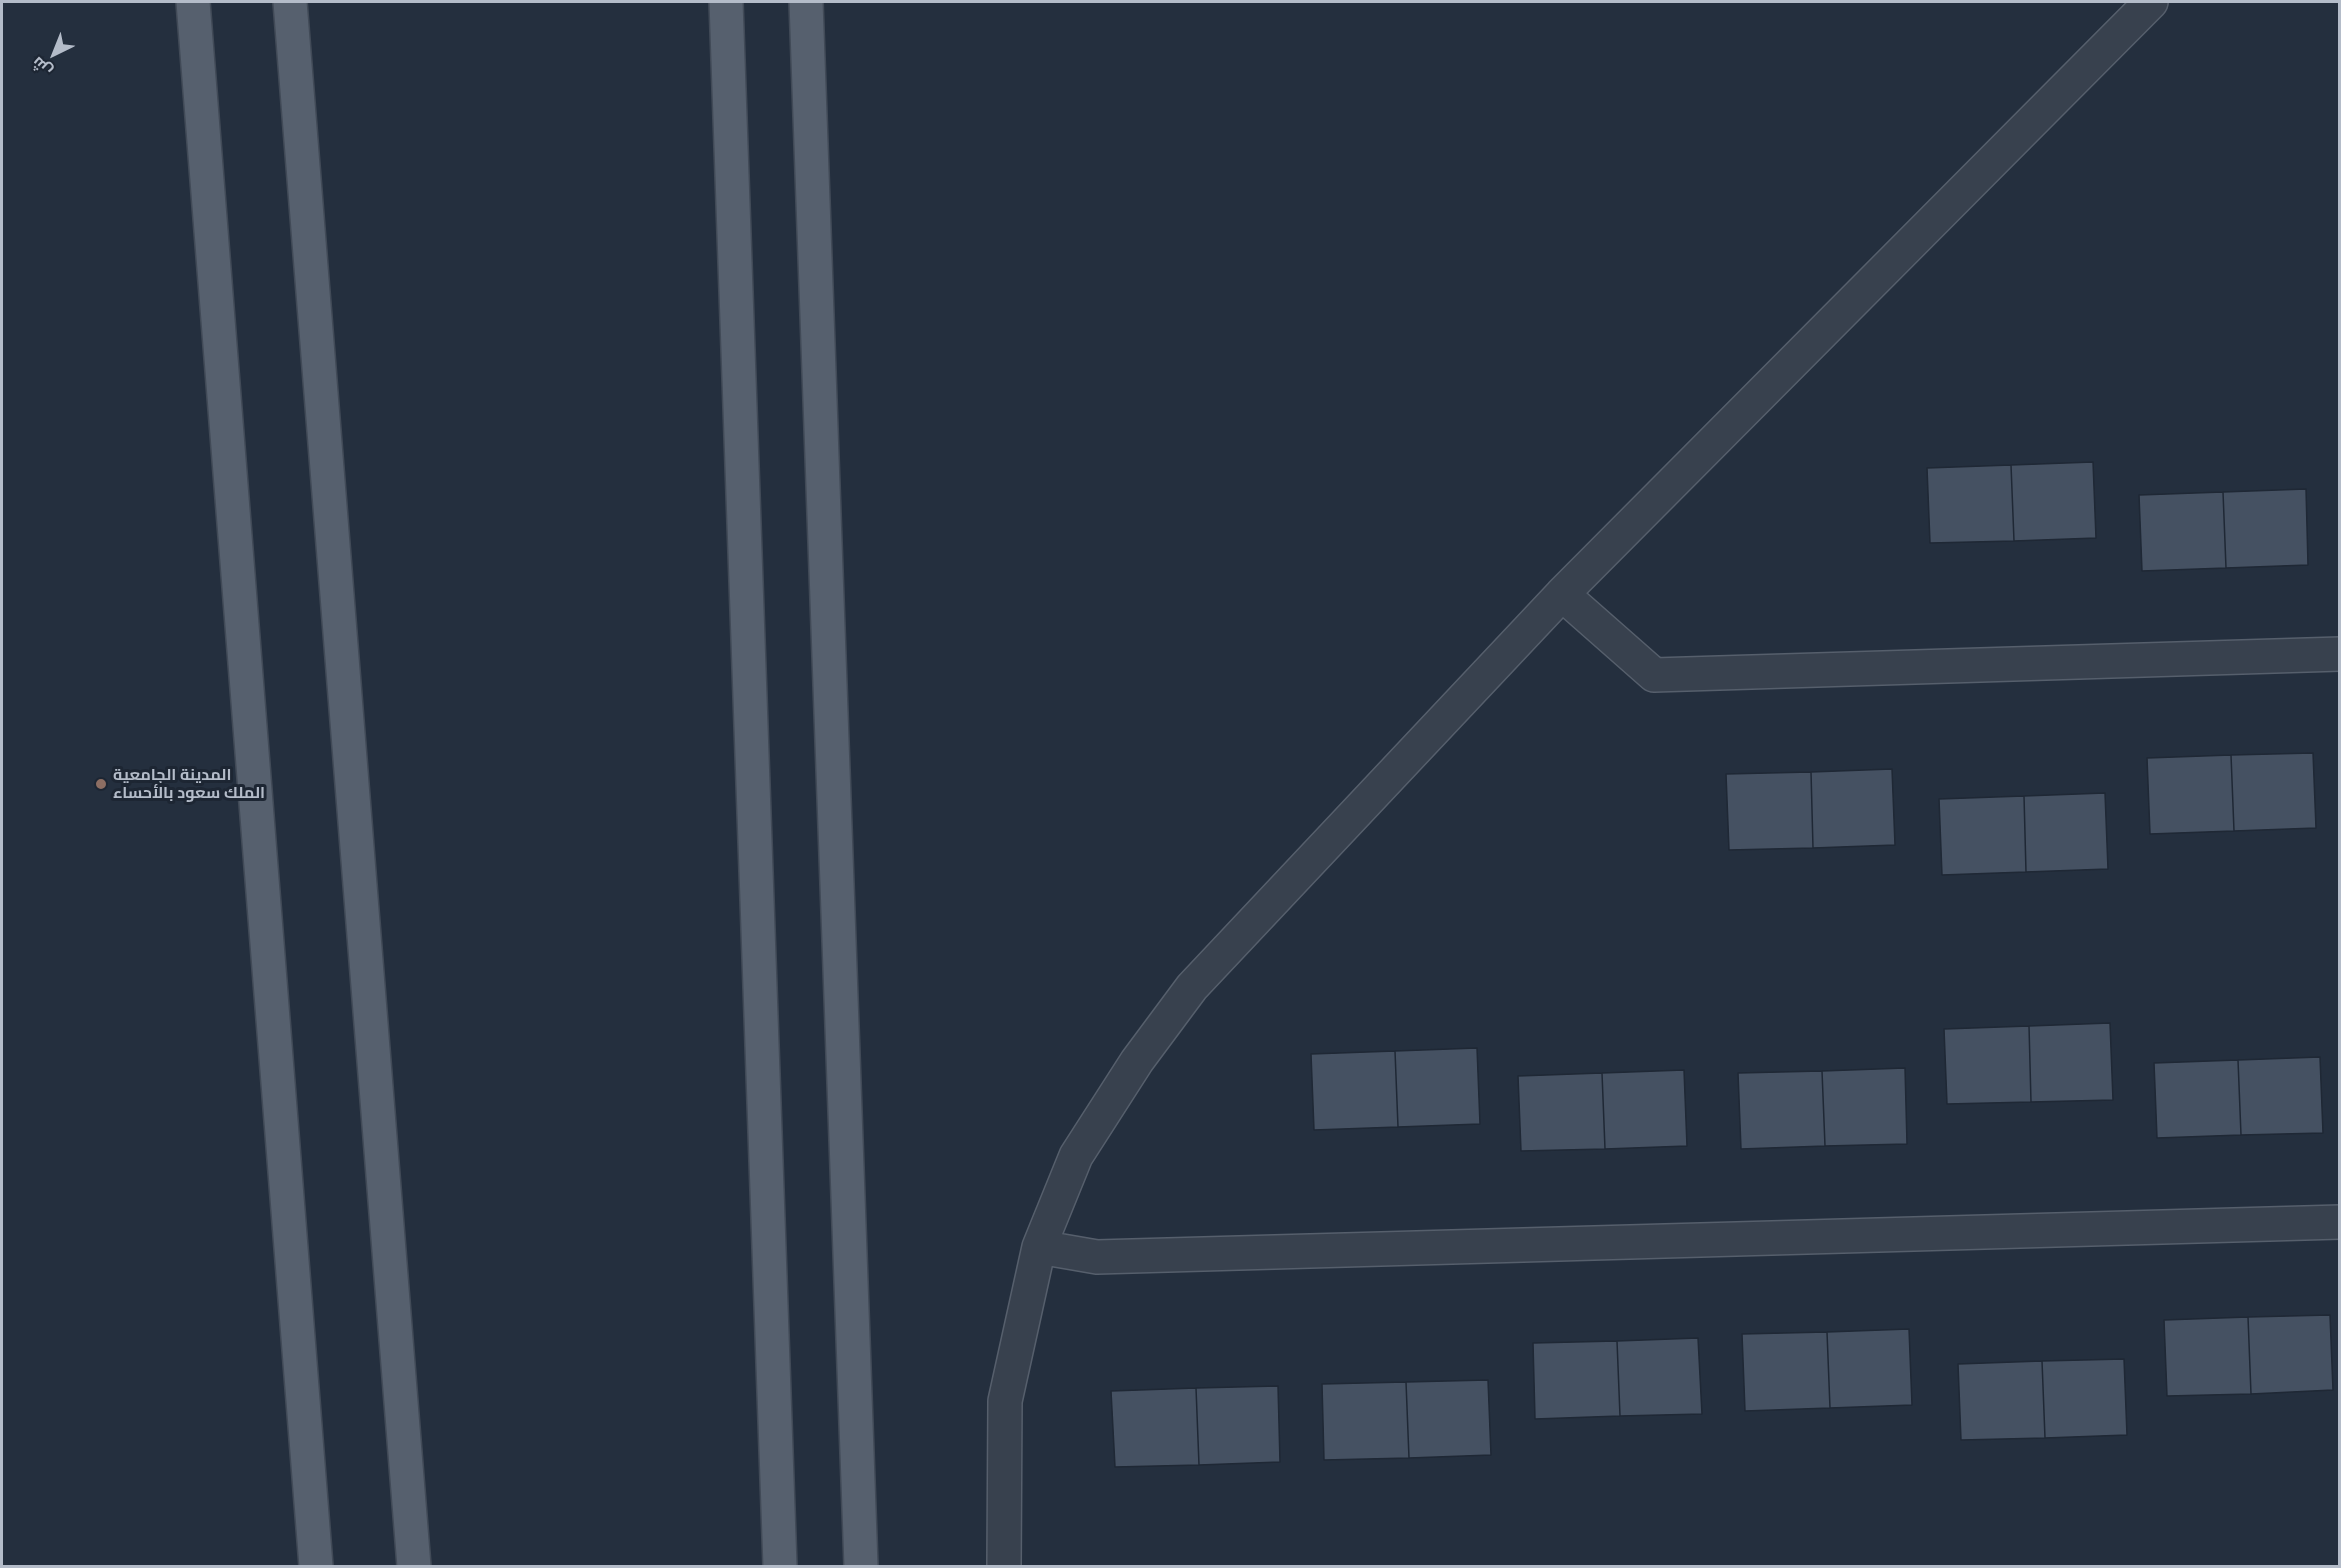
<!DOCTYPE html>
<html>
<head>
<meta charset="utf-8">
<style>
  body { margin:0 }
  #map { position:relative; width:2341px; height:1568px; overflow:hidden; background:#242f3e; font-family:Ubuntu,Cairo,sans-serif }
  canvas { display:block }
  .frame { position:absolute; inset:0; border:3px solid #b4bcc9; pointer-events:none }
  .north { position:absolute; left:24px; top:24px; width:60px; height:60px; -webkit-text-stroke:4px #1d2633; paint-order:stroke; rotate:223deg; font-size:16px; font-weight:700; line-height:24px; text-align:center; color:#b4bcc9 }
  .north::after { content:''; display:block; margin:auto; width:21px; height:27px; background:#b4bcc9; clip-path:polygon(50% 0,100% 100%,50% 72%,0 100%) }
</style>
</head>
<body>
<div id="map">
<canvas width="2341" height="1568"></canvas>
<div class="frame"></div>
<div class="north">ش</div>
</div>
<script>
const context = document.querySelector('canvas').getContext('2d');
context.lineJoin = 'round';
function paint(path, color) { context.fillStyle = color; context.fill(path, 'evenodd'); }
function trace(path, color, width, dash) { context.strokeStyle = color; context.lineWidth = width; context.lineCap = dash ? 'butt' : 'round'; context.setLineDash(dash || []); context.stroke(path); }
function drawText(font, color, halo, rows, align = 'center') {
  context.font = font + ' Ubuntu,Cairo,sans-serif'; context.lineWidth = 6; context.setLineDash([]); context.textBaseline = 'middle'; context.strokeStyle = halo; context.fillStyle = color; for (const [text, x, y, turn = 0] of rows) {
    context.save(); context.translate(x, y); context.rotate((+turn || 0) * Math.PI / 180); context.textAlign = isNaN(turn) ? turn : align; if (halo) context.strokeText(text, 0, 0); context.fillText(text, 0, 0); context.restore();
  }
}
const building = new Path2D(`
  M2093 462 2096 538 2014 541 2011 465Z
  M2011 465 2014 541 1930 543 1927 468Z
  M2306 489 2308 565 2226 568 2223 492Z
  M2223 492 2226 568 2142 571 2139 495Z
  M2313 753 2316 828 2234 831 2231 755Z
  M2231 755 2234 831 2150 834 2147 758Z
  M1892 769 1895 845 1813 848 1811 772Z
  M1811 772 1813 848 1729 850 1726 774Z
  M2105 793 2108 869 2026 872 2024 796Z
  M2024 796 2026 872 1942 875 1939 799Z
  M2110 1023 2113 1100 2031 1102 2029 1026Z
  M2029 1026 2031 1102 1947 1104 1944 1029Z
  M1477 1048 1480 1124 1398 1127 1395 1051Z
  M1395 1051 1398 1127 1314 1130 1311 1054Z
  M2320 1057 2323 1133 2241 1135 2238 1060Z
  M2238 1060 2241 1135 2157 1138 2154 1063Z
  M1905 1068 1907 1144 1825 1146 1822 1071Z
  M1684 1070 1687 1146 1605 1149 1602 1073Z
  M1822 1071 1825 1146 1741 1149 1738 1073Z
  M1602 1073 1605 1149 1521 1151 1518 1076Z
  M2330 1315 2333 1390 2251 1394 2248 1317Z
  M2248 1317 2251 1394 2167 1396 2164 1320Z
  M1909 1329 1912 1405 1830 1408 1827 1332Z
  M1827 1332 1830 1408 1745 1411 1742 1334Z
  M1698 1338 1702 1414 1620 1416 1617 1341Z
  M1617 1341 1620 1416 1535 1419 1533 1343Z
  M2124 1359 2127 1435 2045 1438 2042 1361Z
  M2042 1361 2045 1438 1961 1440 1958 1364Z
  M1488 1380 1491 1455 1409 1458 1406 1382Z
  M1406 1382 1409 1458 1324 1460 1322 1384Z
  M1278 1386 1280 1462 1199 1465 1196 1388Z
  M1196 1388 1199 1465 1115 1467 1111 1391Z`);
const minor = new Path2D(`
  M1562 594 1654 675 2340 654
  M1039 1247 1097 1257 2340 1222
  M1004 1566 1005 1401 1039 1247 1076 1156 1137 1061 1192 987 1562 594 2151 2`);
const major = new Path2D(`
  M193 2 316 1566
  M290 2 414 1566
  M726 2 780 1566
  M806 2 861 1566`);
const markers = [
  [101,784,6,"#8d6e63"]
];
const poiNames = [
  ["المدينة الجامعية",113,775],
  ["الملك سعود بالأحساء",113,793]
];
paint(building, '#455162');
trace(building, '#1f2835', 1.5);
trace(minor, '#565f6c', 36);
trace(major, '#414a57', 36);
trace(minor, '#38414e', 33);
trace(major, '#56606e', 33);
for (const [x, y, r, color] of markers) { const dot = new Path2D(); dot.arc(x, y, r, 0, 2 * Math.PI); context.fillStyle = color; context.fill(dot); trace(dot, '#1d2633', 2); }
drawText('bold 16px', '#b4bcc9', '#1d2633', poiNames, 'left');
</script>
</body>
</html>
